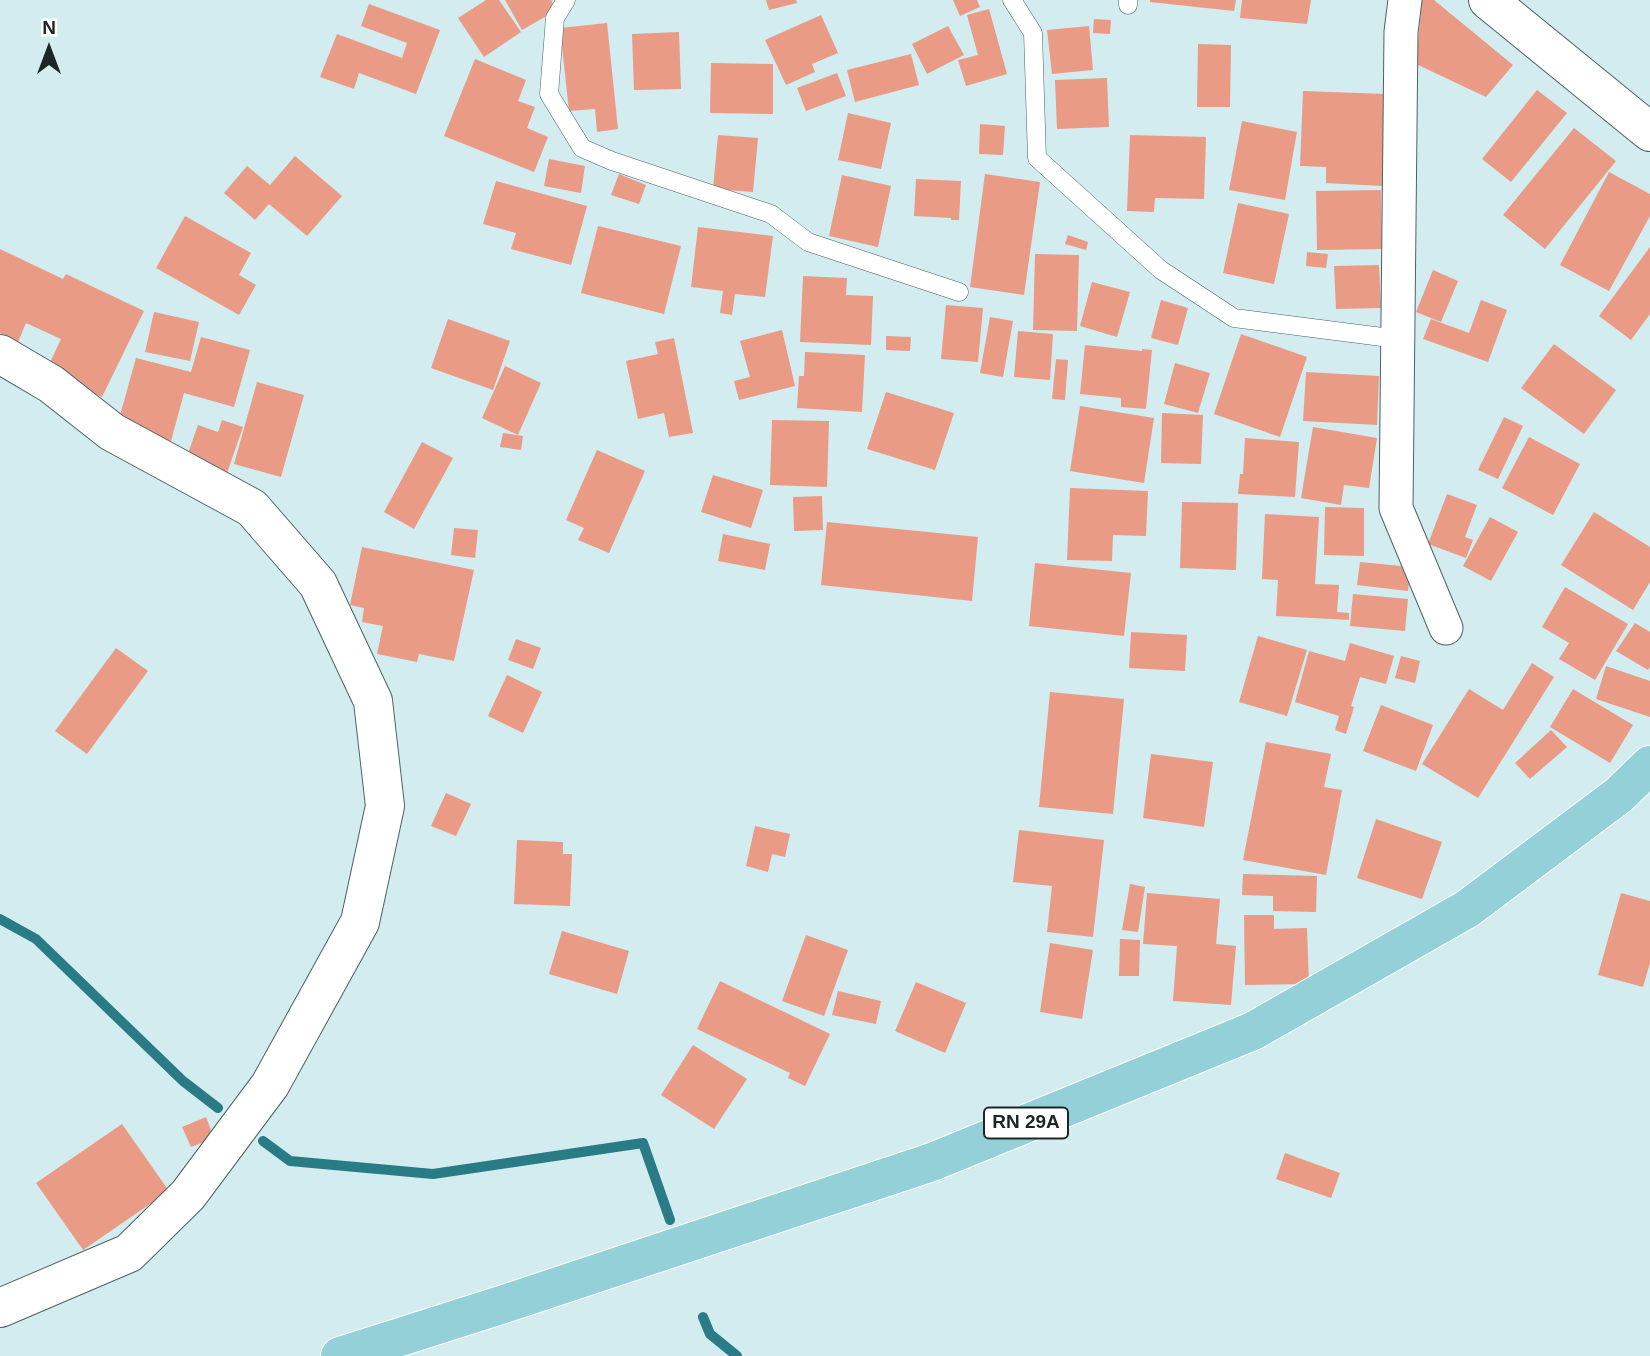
<!DOCTYPE html>
<html>
<head>
<meta charset="utf-8">
<style>
  body { margin:0 }
  #map { position:relative; width:1650px; height:1356px; overflow:hidden; background:#d2ecef; font-family:Helvetica,sans-serif }
  canvas { display:block }
  .north { position:absolute; left:14px; top:14px; width:70px; height:70px; -webkit-text-stroke:5px #fff; paint-order:stroke; rotate:0deg; font-size:19px; font-weight:700; line-height:28px; text-align:center; color:#1c2627 }
  .north::after { content:''; display:block; margin:auto; width:24px; height:32px; background:#1c2627; clip-path:polygon(50% 0,100% 100%,50% 72%,0 100%) }
</style>
</head>
<body>
<div id="map">
<canvas width="1650" height="1356"></canvas>
<div class="north">N</div>
</div>
<script>
const context = document.querySelector('canvas').getContext('2d');
context.lineJoin = 'round';
function trace(path, color, width, dash) { context.strokeStyle = color; context.lineWidth = width; context.lineCap = dash ? 'butt' : 'round'; context.setLineDash(dash || []); context.stroke(path); }
function paint(path, color) { context.fillStyle = color; context.fill(path, 'evenodd'); }
function drawText(font, color, halo, rows, align = 'center') {
  context.font = font + ' Helvetica,sans-serif'; context.lineWidth = 5; context.setLineDash([]); context.textBaseline = 'middle'; context.strokeStyle = halo; context.fillStyle = color; for (const [text, x, y, turn = 0] of rows) {
    context.save(); context.translate(x, y); context.rotate((+turn || 0) * Math.PI / 180); context.textAlign = isNaN(turn) ? turn : align; if (halo) context.strokeText(text, 0, 0); context.fillText(text, 0, 0); context.restore();
  }
}
const stream = new Path2D(`
  M0 919 36 939 183 1081 218 1108
  M263 1141 290 1161 433 1174 643 1143 670 1220
  M703 1317 710 1334 737 1356`);
const building = new Path2D(`
  M486 0H499L521 32 484 57 458 18Z
  M505 0H551L557 10 522 30Z
  M766 0H796L797 3 769 10Z
  M953 0H977L980 7 960 16Z
  M1150 0H1236L1234 11 1150 2Z
  M1242 0H1311L1307 24 1240 18Z
  M1422 0H1434L1513 65 1486 97 1416 64Z
  M369 4 440 30 416 94 359 73 354 89 320 77 337 34 402 58 407 43 361 26Z
  M989 9 1007 74 966 86 958 60 978 55 967 15Z
  M821 15 838 53 812 64 815 72 786 85 765 40Z
  M1094 19 1111 20 1110 34 1093 33Z
  M607 23 618 129 597 132 595 109 569 111 560 28Z
  M948 26 964 55 927 74 912 44Z
  M1089 26 1093 70 1052 74 1047 30Z
  M679 32 681 89 634 90 632 34Z
  M1198 44 1231 45 1230 107H1197Z
  M911 54 919 85 855 102 847 70Z
  M475 59 526 80 518 101 535 107 527 128 548 137 534 172 444 136Z
  M711 63 773 64V114L710 113Z
  M837 73 846 96 806 111 797 88Z
  M1107 78 1109 127 1057 129 1055 80Z
  M1537 90 1567 113 1511 182 1482 159Z
  M1303 91 1386 94 1382 186 1326 183V167L1300 166Z
  M848 113 891 123 881 169 838 160Z
  M1242 121 1297 132 1285 200 1229 190Z
  M980 124 1005 126 1003 155 979 154Z
  M1574 128 1616 161 1545 249 1503 215Z
  M718 135 758 138 753 192 713 189Z
  M1130 135 1206 137 1204 199 1155 198 1154 212 1127 211Z
  M295 156 342 196 307 236 269 204 255 220 224 193 247 166 270 185Z
  M549 159 585 166 581 193 544 186Z
  M1609 172 1650 194V216L1609 291 1560 265Z
  M619 174 646 185 639 204 611 195Z
  M985 174 1040 182 1024 295 970 287Z
  M842 175 891 186 878 247 829 236Z
  M916 179 961 181 959 220H951V218L914 216Z
  M496 181 587 206 571 265 511 249 516 233 483 224Z
  M1381 190 1382 249 1317 250 1316 191Z
  M1238 203 1289 214 1274 284 1223 273Z
  M185 216 251 253 239 275 256 285 239 315 156 268Z
  M598 226 681 246 664 314 581 293Z
  M698 227 773 236 765 297 735 294 732 315 720 313 723 291 691 287Z
  M1068 235 1088 242 1086 250 1065 244Z
  M1650 247V314L1631 340 1599 316Z
  M0 249 63 279 66 274 144 311 102 397 46 371 61 339 26 323 18 342 0 333Z
  M1307 252 1328 254 1326 268 1306 266Z
  M1035 254 1079 255 1077 331 1033 330Z
  M1379 265 1381 308 1336 309 1334 266Z
  M1433 270 1458 281 1441 322 1416 312Z
  M803 276 847 278 846 295 873 296 871 345 800 342Z
  M1092 282 1130 292 1117 337 1080 326Z
  M1161 300 1188 308 1178 345 1151 338Z
  M1481 300 1507 310 1488 362 1423 339 1431 319 1469 333Z
  M946 305 983 308 978 362 941 359Z
  M154 312 199 322 190 361 145 352Z
  M990 317 1013 321 1003 377 980 373Z
  M448 319 510 341 493 390 431 368Z
  M782 330 795 386 739 400 734 381 750 377 740 341Z
  M1018 331 1053 334 1050 380 1014 377Z
  M1241 334 1307 357 1280 437 1214 414Z
  M886 336 911 337 910 351 886 350Z
  M201 337 250 350 234 407 184 393 171 441 117 426 136 358 191 372Z
  M674 338 693 433 669 437 664 413 638 419 626 361 658 354 655 342Z
  M1554 344 1616 390 1584 434 1521 388Z
  M1085 345 1142 351V349L1152 350 1146 409 1121 407V398L1080 394Z
  M805 352 865 355 862 412 797 408 799 376H804Z
  M1056 359 1068 360 1065 400 1052 399Z
  M1175 363 1210 373 1198 413 1164 404Z
  M505 366 541 383 518 435 482 418Z
  M1306 372 1379 376 1377 425 1303 421Z
  M257 382 304 395 281 477 234 464Z
  M886 392 954 413 935 470 867 449Z
  M1080 406 1154 418 1144 483 1070 471Z
  M1162 413 1203 415 1201 464 1161 463Z
  M1504 417 1523 426 1498 479 1478 470Z
  M222 420 243 427 226 476 185 462 198 425 218 432Z
  M772 420 829 421 827 487 770 485Z
  M1313 427 1377 438 1369 488 1344 485 1341 505 1301 498Z
  M503 433 523 436 521 450 500 447Z
  M1529 437 1580 464 1553 515 1502 488Z
  M1245 438 1299 442 1295 497 1238 494 1240 474H1243Z
  M422 442 453 458 414 529 384 512Z
  M597 450 645 471 609 553 578 540 584 528 566 520Z
  M713 475 763 490 751 528 701 512Z
  M1070 488 1148 491 1146 536 1113 535 1112 561 1067 560Z
  M1447 494 1477 505 1465 537 1473 540 1466 558 1428 544Z
  M822 496 823 530 794 531 793 497Z
  M1182 502 1238 503 1236 570 1180 568Z
  M1325 507 1364 508V556L1324 555Z
  M1594 512 1650 547V582L1633 610 1561 565Z
  M1265 514 1319 517 1315 584 1339 585 1337 612 1349 613V620L1276 616 1278 580 1262 579Z
  M1490 517 1518 532 1491 581 1463 566Z
  M827 522 978 537 972 601 821 585Z
  M454 528 478 530 475 558 451 555Z
  M723 534 770 544 765 570 718 561Z
  M362 547 474 570 454 661 419 654 417 662 377 654 383 626 362 622 364 608 350 605Z
  M1360 562 1411 567 1408 591 1357 585Z
  M1035 563 1131 573 1124 636 1029 626Z
  M1565 587 1628 624 1595 680 1559 659 1569 643 1542 627Z
  M1353 594 1408 599 1405 631 1350 626Z
  M1635 623 1650 632V667L1648 670 1616 651Z
  M1131 632 1187 635 1185 671 1129 668Z
  M1258 636 1307 650 1287 716 1239 702Z
  M516 639 541 648 533 669 508 660Z
  M1350 643 1394 656 1386 684 1360 677 1351 706 1354 707 1346 734 1335 730 1339 716 1295 702 1309 651 1345 661Z
  M116 648 148 671 87 754 55 731Z
  M1401 656 1420 661 1415 683 1395 678Z
  M1532 663 1554 677 1478 798 1422 764 1469 689 1503 710Z
  M1606 666 1650 681V717L1596 699Z
  M507 675 542 692 523 733 488 716Z
  M1573 689 1633 725 1610 763 1550 727Z
  M1050 692 1124 699 1113 814 1039 807Z
  M1381 705 1433 725 1416 771 1363 751Z
  M1551 730 1567 747 1530 779 1515 763Z
  M1266 742 1331 754 1324 787 1342 790 1326 875 1243 860Z
  M1151 754 1213 762 1204 827 1143 818Z
  M446 793 471 804 456 836 431 826Z
  M1376 819 1442 842 1422 899 1357 878Z
  M755 826 790 834 785 857 772 854 768 872 746 866Z
  M1019 830 1104 840 1093 937 1047 932 1052 886 1013 882Z
  M517 840 563 842V854H572L570 906 514 904Z
  M1243 874 1317 876 1316 912 1273 911V896L1242 895Z
  M1130 884 1145 887 1138 932 1122 930Z
  M1147 893 1220 899 1216 944 1236 946 1231 1005 1173 1001 1177 946 1143 944Z
  M1621 893 1650 901V963L1643 987 1598 975Z
  M1244 915H1274V929L1307 928 1309 984 1245 985Z
  M562 931 629 951 617 994 549 974Z
  M806 935 848 950 824 1016 782 1001Z
  M1120 939 1140 940 1139 976H1119Z
  M1050 943 1093 950 1082 1019 1040 1012Z
  M720 981 830 1034 805 1086 788 1078 790 1073 697 1029Z
  M916 982 966 1003 945 1053 895 1031Z
  M838 991 881 1001 876 1024 832 1015Z
  M693 1045 747 1079 714 1129 661 1095Z
  M206 1117 214 1138 191 1147 182 1127Z
  M122 1124 169 1191 83 1250 36 1183Z
  M1285 1153 1340 1173 1331 1198 1276 1179Z`);
const service = new Path2D(`
  M566 0 555 18 549 94 582 148 612 161 771 214 808 242 959 292
  M1012 0 1033 33 1037 158 1161 270 1234 318 1398 339
  M1128 5V0`);
const minor = new Path2D(`
  M1405 0 1401 32 1396 508 1446 628`);
const tertiary = new Path2D(`
  M0 354 51 384 112 432 252 508 318 584 373 701 385 806 360 922 270 1085 188 1195 129 1253 0 1308`);
const secondary = new Path2D(`
  M1488 0 1650 132`);
const primary = new Path2D(`
  M340 1356 504 1304 932 1162 1253 1031 1467 909 1619 795 1650 765`);
const shields = [
  [1026,1123,84]
];
const shieldNames = [
  ["RN 29A",1026,1123]
];
trace(stream, '#297b86', 10);
paint(building, '#e99b86');
trace(service, '#4c6265', 19);
trace(minor, '#4c6265', 35);
trace(tertiary, '#4c6265', 40);
trace(secondary, '#4c6265', 40);
trace(primary, '#fff', 40);
trace(service, '#fff', 18);
trace(minor, '#fff', 33);
trace(tertiary, '#fff', 38);
trace(secondary, '#fff', 38);
trace(primary, '#94d0d7', 38);
for (const [x, y, w] of shields) { const box = new Path2D(); box.roundRect(x - w / 2, y - 15.5, w, 31, 5); context.fillStyle = '#fff'; context.fill(box); trace(box, '#1c2627', 2); }
drawText('bold 19px', '#1c2627', null, shieldNames);
</script>
</body>
</html>
